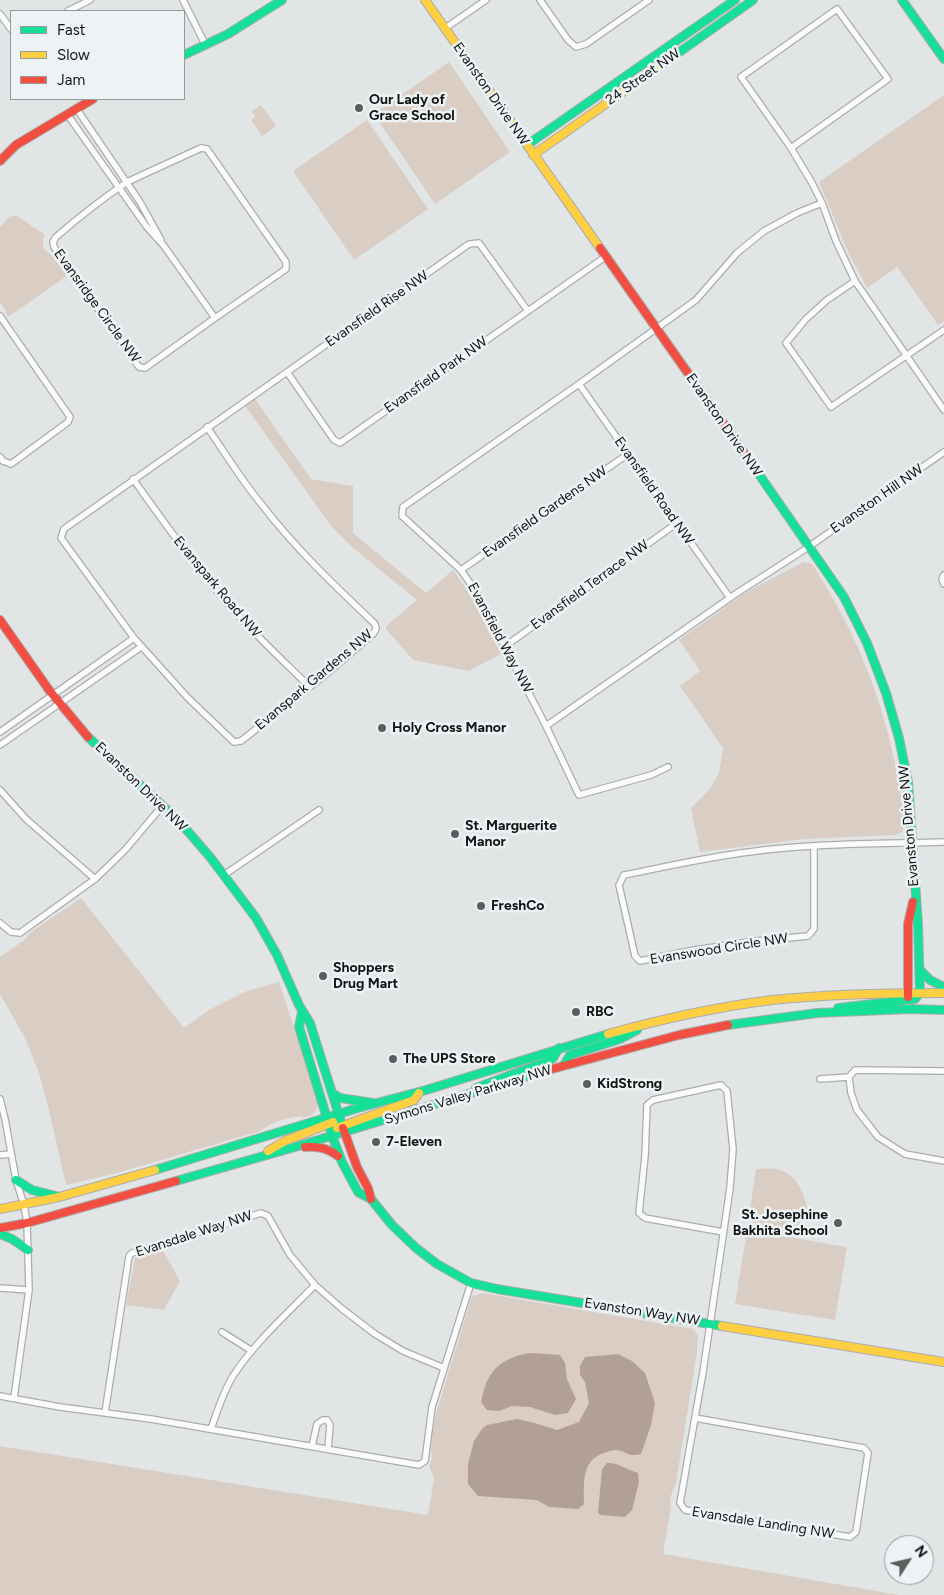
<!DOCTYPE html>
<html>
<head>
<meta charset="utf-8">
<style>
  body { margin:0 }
  #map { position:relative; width:944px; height:1595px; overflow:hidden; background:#e2e5e6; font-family:Figtree,sans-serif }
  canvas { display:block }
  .legend { position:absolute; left:10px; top:10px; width:175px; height:90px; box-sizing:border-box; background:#edf3f5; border:1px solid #959a9b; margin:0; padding:6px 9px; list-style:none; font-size:15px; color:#121414 }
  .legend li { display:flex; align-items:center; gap:10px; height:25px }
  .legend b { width:25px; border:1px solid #959a9b }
  .north { position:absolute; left:884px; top:1535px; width:50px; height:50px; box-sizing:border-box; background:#edf3f5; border:1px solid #959a9b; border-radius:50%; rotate:55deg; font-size:14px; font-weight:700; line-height:20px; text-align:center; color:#121414 }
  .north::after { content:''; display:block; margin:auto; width:18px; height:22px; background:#5b5d5e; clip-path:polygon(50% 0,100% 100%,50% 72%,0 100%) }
</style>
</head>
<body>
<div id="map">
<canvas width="944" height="1595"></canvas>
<ul class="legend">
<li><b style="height:6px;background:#16e098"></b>Fast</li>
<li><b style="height:6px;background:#ffcf43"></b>Slow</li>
<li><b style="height:6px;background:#f24e42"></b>Jam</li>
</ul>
<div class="north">N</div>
</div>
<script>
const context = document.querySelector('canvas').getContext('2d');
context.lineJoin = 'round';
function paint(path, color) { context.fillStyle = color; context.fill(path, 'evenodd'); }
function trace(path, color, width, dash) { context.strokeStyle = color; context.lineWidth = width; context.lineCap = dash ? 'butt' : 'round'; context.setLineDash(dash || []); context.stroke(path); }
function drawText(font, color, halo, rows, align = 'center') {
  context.font = font + ' Figtree,sans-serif'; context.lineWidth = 5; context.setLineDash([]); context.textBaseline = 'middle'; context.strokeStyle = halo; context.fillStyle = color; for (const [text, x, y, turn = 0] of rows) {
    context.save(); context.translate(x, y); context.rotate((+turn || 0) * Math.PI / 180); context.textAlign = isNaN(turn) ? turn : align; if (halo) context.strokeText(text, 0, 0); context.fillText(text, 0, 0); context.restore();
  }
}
const green = new Path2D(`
  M449 62 510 152 435 204 374 114Z
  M944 95V321L938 325 897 267 867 288 848 252 819 182Z
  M261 105 276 126 262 136 251 120 255 117 252 111Z
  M367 120 428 209 354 260 293 171Z
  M16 215 45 235 43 239V247L46 251 52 255 67 276 8 317 3 306 0 303V227L9 217Z
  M255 399 311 479 353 486V533L426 593 453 570 472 598 501 654 469 671 413 660 386 629V626L417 600 352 547 331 526 245 406Z
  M804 562 812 564 814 567C856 632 885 703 898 780 901 795 905 814 903 829L902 832 896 835 804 839 700 852 691 808 710 789 719 773 723 748 680 686 700 671 679 640 748 591Z
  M81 898 184 1028 209 1010 247 991 279 982 318 1099C318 1105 318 1110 313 1114 308 1118 300 1117 294 1117 282 1119 269 1124 260 1131L117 1173 66 1185 49 1110 39 1073 25 1038 0 994V957L23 941 31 932Z
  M756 1169C762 1169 770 1168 776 1169 797 1173 804 1193 808 1211L797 1231 753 1223 749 1216Z
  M747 1230 847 1247 835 1320 735 1304Z
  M161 1247 180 1281 164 1310 126 1305 135 1258 140 1254Z
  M482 1293 693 1329 698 1335 697 1352 676 1483 670 1498 671 1507 663 1554 899 1595H0V1446L428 1515 434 1479 429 1466 432 1458 431 1451 433 1430 437 1410 471 1299 473 1295 474 1296Z`);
const water = new Path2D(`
  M530 1353 560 1355 565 1363 567 1379 576 1399 568 1413 555 1415 530 1407 512 1406 499 1411 487 1410 481 1402C483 1394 485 1383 490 1376 498 1362 515 1355 530 1353Z
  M618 1354 632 1361 645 1373 655 1403 651 1425 641 1454C627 1458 626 1450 615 1450 612 1450 610 1451 607 1452 581 1459 584 1481 584 1504L578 1509 549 1507 537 1500 478 1496 468 1484V1464L474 1441 482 1429 487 1425 517 1419 535 1423 557 1430 579 1422 589 1403 585 1382 580 1375V1366L585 1357Z
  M607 1463C617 1462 628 1470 638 1473L639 1482 632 1510 625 1517 601 1515 598 1513 602 1469Z`);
const street = new Path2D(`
  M183 0 205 44
  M540 0 568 40 576 47 586 44 649 0
  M68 11 90 0
  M0 14 11 29
  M444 29 486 0
  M76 108 140 202 161 240
  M67 114 146 226 164 246 215 318 145 368 139 367 54 247 53 242 56 237C79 217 102 199 127 182L201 148 207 149 286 262V269L215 318
  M791 148 888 79 837 9 741 77 791 148 812 183 822 203 836 241 855 281 944 410
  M822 203 797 213 764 231 737 253 696 300 579 384 403 507 402 516 461 570 478 595 546 726 737 593 810 546 944 452
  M855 281 827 300 806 319 786 343 831 407 944 330
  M0 316 70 417 68 422 11 464 3 461 0 457
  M287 372 334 440 340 443 605 257
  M579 384 730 598
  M207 427C225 453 242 481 262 505 296 549 335 586 375 624L376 629 373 634 330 671 241 741 234 742 188 698 134 638 61 538 64 529 469 244 479 243 528 311
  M133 479C164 522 194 565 229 605 254 634 282 660 310 687
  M461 570 628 454
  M944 575 942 579 944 584
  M504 647 677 523
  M546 726 579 795 651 775 668 767
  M0 732 134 638
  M0 745 141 647
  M0 790 26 819 95 879
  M814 846V929L808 936 756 941 694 950 640 961 635 956 619 885 624 875C665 867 707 857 749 852 814 843 879 844 944 842
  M224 875 319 810
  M0 923 11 932 20 933 95 879 125 850 163 805
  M944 1071 855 1070 849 1077 851 1093 857 1110 878 1137 905 1154 944 1161
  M820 1079 849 1077
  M0 1099 5 1119 16 1180 24 1205 27 1223 29 1290 14 1398
  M0 1155 11 1154
  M0 1288 29 1290
  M222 1332 252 1351
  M0 1396 60 1407 151 1419 419 1465 425 1461 432 1407 471 1283
  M105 1413 129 1256 132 1253 261 1213 268 1216 290 1255 315 1285 341 1308 375 1334 403 1351 444 1368
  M695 1418 864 1448 868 1453 856 1532 850 1537 685 1510 680 1503 703 1372 730 1188 733 1149 727 1091 721 1085 653 1100 647 1105 645 1156 639 1213 645 1218 723 1232
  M211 1429C217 1412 223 1392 233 1376 255 1342 287 1314 315 1285
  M312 1446 317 1424 323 1420H327L330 1425 328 1449`);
const fast = new Path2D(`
  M902 0 944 59
  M184 55 228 34 282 0
  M664 63 753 0
  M527 145 735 0
  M749 460 844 597 867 643 886 693 899 738 908 782 918 924 920 993
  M88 737 179 821 210 857 256 918 277 955 299 1005 310 1023 343 1128
  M920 970 930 980 944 987
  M838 1008 915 999 920 993
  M302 1012 299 1027 334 1141 342 1162 358 1192 371 1199 392 1225 416 1248 437 1264 471 1283 497 1289 722 1326
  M728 1025 817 1013 909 1009 944 1010
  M564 1065 570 1055 620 1039 637 1030
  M476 1088 548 1061 553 1058 559 1048
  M332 1093 340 1098 373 1103
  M155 1170 358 1108 426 1090 608 1034
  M16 1180 32 1190 56 1196
  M176 1181 295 1147 537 1073
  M0 1234 12 1239 28 1250`);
const slow = new Path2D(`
  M425 0 600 248
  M533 155 664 63
  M608 1034C662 1019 716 1007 772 1000 829 994 887 993 944 993
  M337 1128 414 1100 419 1093
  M268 1151 285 1141 333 1122
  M0 1209 59 1197 155 1170
  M722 1326 944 1362`);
const jam = new Path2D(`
  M0 161 16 145 93 99
  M600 248 749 460
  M0 620 49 690 88 737
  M908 997V924L913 902
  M537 1073 679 1035 728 1025
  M343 1128 357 1167 368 1188 371 1199
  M305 1147C318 1146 328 1148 338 1156
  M0 1228 27 1223 176 1181`);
const markers = [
  [359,108,5,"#5b5d5e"],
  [382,728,5,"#5b5d5e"],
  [455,834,5,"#5b5d5e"],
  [481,906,5,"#5b5d5e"],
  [323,976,5,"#5b5d5e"],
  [576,1012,5,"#5b5d5e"],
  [393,1059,5,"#5b5d5e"],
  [587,1084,5,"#5b5d5e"],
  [376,1142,5,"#5b5d5e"],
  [838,1223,5,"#5b5d5e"]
];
const streetNames = [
  ["24 Street NW",643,77,-35],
  ["Evanston Drive NW",491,94,55],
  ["Evansridge Circle NW",97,306,54],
  ["Evansfield Rise NW",377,309,-35],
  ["Evansfield Park NW",436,375,-35],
  ["Evanston Drive NW",724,425,55],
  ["Evansfield Road NW",654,491,55],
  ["Evanston Hill NW",877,499,-35],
  ["Evansfield Gardens NW",545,512,-35],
  ["Evansfield Terrace NW",590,585,-36],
  ["Evanspark Road NW",217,587,50],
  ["Evansfield Way NW",500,638,62],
  ["Evanspark Gardens NW",314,680,-40],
  ["Evanston Drive NW",141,787,44],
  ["Evanston Drive NW",909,826,-95],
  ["Evanswood Circle NW",719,949,-9],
  ["Symons Valley Parkway NW",468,1095,-17],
  ["Evansdale Way NW",194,1234,-18],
  ["Evanston Way NW",642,1312,9],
  ["Evansdale Landing NW",763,1523,9]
];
const poiNames = [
  ["Our Lady of",369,100],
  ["Grace School",369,116],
  ["Holy Cross Manor",392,728],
  ["St. Marguerite",465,826],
  ["Manor",465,842],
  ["FreshCo",491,906],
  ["Shoppers",333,968],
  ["Drug Mart",333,984],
  ["RBC",586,1012],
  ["The UPS Store",403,1059],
  ["KidStrong",597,1084],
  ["7-Eleven",386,1142],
  ["St. Josephine",828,1215,"right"],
  ["Bakhita School",828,1231,"right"]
];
paint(green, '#dacdc4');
paint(water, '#b2a094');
trace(street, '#aaacad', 8);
trace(fast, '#aaacad', 10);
trace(slow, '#aaacad', 10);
trace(jam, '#aaacad', 10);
trace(street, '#fbfbfb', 5.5);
trace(fast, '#16e098', 8);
trace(slow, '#ffcf43', 8);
trace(jam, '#f24e42', 8);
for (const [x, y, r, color] of markers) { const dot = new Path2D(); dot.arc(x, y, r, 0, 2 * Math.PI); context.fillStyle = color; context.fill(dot); trace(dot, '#edf3f5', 2); }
drawText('14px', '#121414', '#edf3f5', streetNames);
drawText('bold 14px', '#121414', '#edf3f5', poiNames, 'left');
</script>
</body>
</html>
